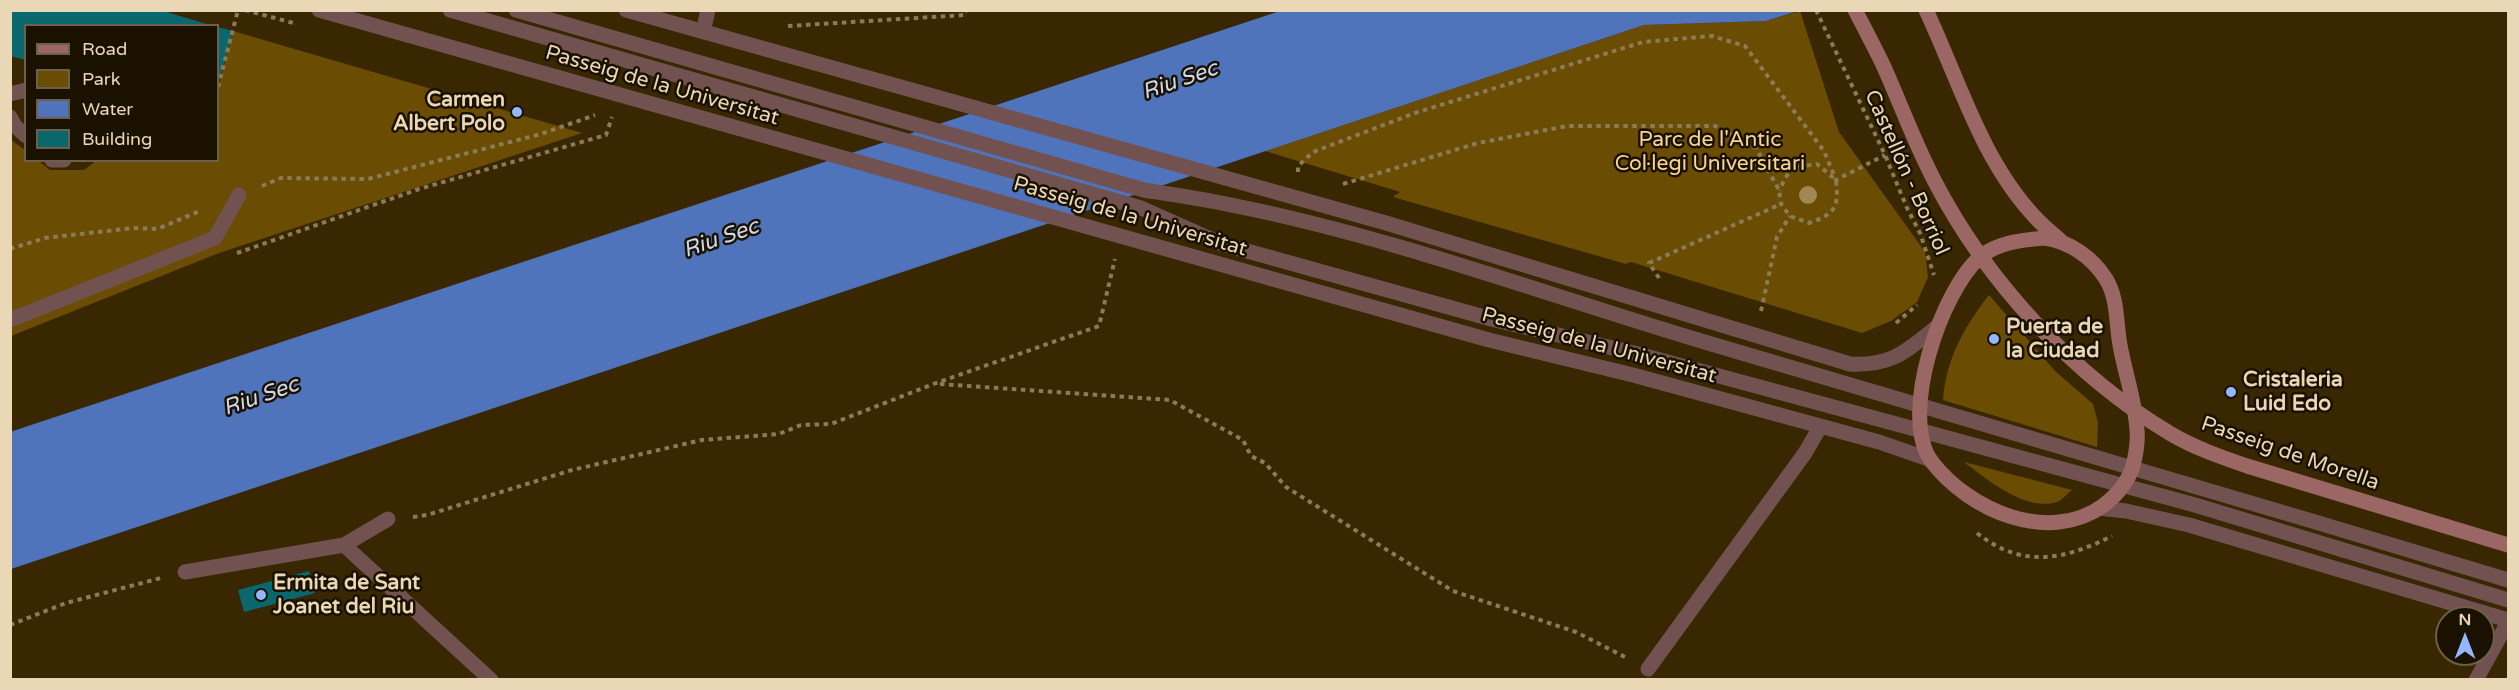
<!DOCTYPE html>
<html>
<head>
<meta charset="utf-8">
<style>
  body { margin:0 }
  #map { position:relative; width:2519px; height:690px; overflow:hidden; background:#382701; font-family:"Varela Round",sans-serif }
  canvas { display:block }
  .frame { position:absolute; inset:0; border:12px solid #e9d7b6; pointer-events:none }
  .legend { position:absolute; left:24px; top:24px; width:195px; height:138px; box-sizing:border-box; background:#1b1100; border:2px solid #6d6049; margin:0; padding:8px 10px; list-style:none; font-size:18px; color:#e9d7b6 }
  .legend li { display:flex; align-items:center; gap:12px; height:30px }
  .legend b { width:30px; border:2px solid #6d6049 }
  .north { position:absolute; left:2435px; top:606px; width:60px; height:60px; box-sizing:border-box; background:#1b1100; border:2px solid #6d6049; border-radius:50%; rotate:0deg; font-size:16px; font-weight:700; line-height:24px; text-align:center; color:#e9d7b6 }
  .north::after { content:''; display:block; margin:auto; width:21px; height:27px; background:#92b7fd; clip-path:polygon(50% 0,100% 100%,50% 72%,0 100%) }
</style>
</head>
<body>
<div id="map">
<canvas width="2519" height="690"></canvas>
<div class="frame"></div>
<ul class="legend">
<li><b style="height:8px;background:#9a6765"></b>Road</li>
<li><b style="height:16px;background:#6a4c02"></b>Park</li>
<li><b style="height:16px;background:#5074bb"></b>Water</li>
<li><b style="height:16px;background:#0a676d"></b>Building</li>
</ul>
<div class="north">N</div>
</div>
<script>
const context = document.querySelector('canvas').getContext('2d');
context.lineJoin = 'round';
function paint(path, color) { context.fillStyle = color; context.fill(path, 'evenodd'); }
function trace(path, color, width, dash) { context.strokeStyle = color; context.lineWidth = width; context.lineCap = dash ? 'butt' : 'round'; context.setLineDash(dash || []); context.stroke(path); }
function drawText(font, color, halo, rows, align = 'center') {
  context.font = font + ' "Varela Round",sans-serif'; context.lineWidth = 5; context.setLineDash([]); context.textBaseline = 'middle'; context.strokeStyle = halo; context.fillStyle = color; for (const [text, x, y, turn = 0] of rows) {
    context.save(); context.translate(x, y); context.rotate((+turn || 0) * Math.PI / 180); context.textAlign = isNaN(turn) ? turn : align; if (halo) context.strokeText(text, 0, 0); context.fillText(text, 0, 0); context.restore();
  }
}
const green = new Path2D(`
  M1800 11 1839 132 1925 252 1928 277 1917 302 1891 321 1862 333 1631 262 1626 264 1393 197 1400 192 1265 151 1644 25 1766 21Z
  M233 31 582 133 219 253 11 336 10 139 25 150 26 160 39 161 50 170H84L96 161 218 160V88Z
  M1989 295 2055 371 2093 404 2098 423 2097 447 1943 400C1946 359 1964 327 1989 295Z
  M1964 462 2072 490C2068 493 2062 500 2057 502 2026 512 1986 479 1964 462Z`);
const water = new Path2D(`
  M1280 11H1798L1766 21 1644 25 11 569 10 432Z`);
const building = new Path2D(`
  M10 10H160L210 25 26 26V60L10 56Z
  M218 27 233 31 218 85Z
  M309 571 315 593 244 612 238 590Z`);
const path = new Path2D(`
  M245 10 297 24
  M1816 10 1885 155 1907 208 1920 233 1934 275
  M788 26 965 15 966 10
  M218 87 238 10
  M1298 172V166L1313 152 1415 113 1643 42 1712 36 1745 46 1824 151 1836 180 1885 155
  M1343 184 1478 143 1567 126H1715L1756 148 1779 190 1781 204 1790 216 1809 223C1835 214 1839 208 1836 180L1817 164 1791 168 1779 190
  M262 186 281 178 368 179 541 134 595 115
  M10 249 45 238 133 228 157 229 200 211
  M237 253 419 189 606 135 612 117
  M1659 278 1649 263 1781 204
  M1761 311 1777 237 1790 216
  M1896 323 1917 305
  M940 384 1170 400 1243 440 1251 456 1265 463 1286 487 1453 591 1576 632 1625 657
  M413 517 427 515 572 470 702 440 779 434 801 425 831 424 936 383 1099 326 1115 259
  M1977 533C2022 569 2064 560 2112 536
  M10 625 66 603 161 578`);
const lane = new Path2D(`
  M450 10 1141 208 1222 244 1495 320 1638 354 2195 505 2508 600
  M516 10 1144 190C1175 195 1205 199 1236 206 1396 238 1552 297 1708 343 1975 422 2242 499 2508 580
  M185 572 344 545 388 519`);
const street = new Path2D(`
  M319 10 1489 340 1633 375 1879 442 1931 460
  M626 10 1386 223 1850 364C1893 366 1906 351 1938 326
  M703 32 708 10
  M10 94 26 90
  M10 117 15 126 26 136
  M52 160H64
  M10 320 215 238 239 195
  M2099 508 2126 511 2189 525 2508 620
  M344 545 491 680
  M1648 669 1805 453 1820 427
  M2476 680 2508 622`);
const secondary = new Path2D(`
  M1855 10C1865 29 1875 48 1884 67 1901 105 1915 144 1934 180 1986 281 2074 376 2171 434 2195 448 2221 457 2247 466L2508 545
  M1926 10C1959 80 1981 159 2034 216 2042 225 2052 233 2061 241
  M2045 238C2070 242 2092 257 2106 279 2118 298 2116 324 2120 345 2125 373 2135 401 2137 430 2138 441 2136 454 2133 466 2128 482 2118 494 2104 505 2049 545 1970 511 1932 462 1898 417 1941 291 1980 257 1998 242 2023 240 2045 238Z`);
const trees = [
  [1808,195]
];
const markers = [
  [517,112,6,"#92b7fd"],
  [1994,339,6,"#92b7fd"],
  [2231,392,6,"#92b7fd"],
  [261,595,6,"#92b7fd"]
];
const streetNames = [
  ["Passeig de la Universitat",662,86,16],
  ["Castellón - Borriol",1906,173,66],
  ["Passeig de la Universitat",1130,217,16],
  ["Passeig de la Universitat",1599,346,15],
  ["Passeig de Morella",2290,454,19]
];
const poiNames = [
  ["Carmen",505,100,"right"],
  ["Albert Polo",505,124,"right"],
  ["Puerta de",2006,327],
  ["la Ciudad",2006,351],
  ["Cristaleria",2243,380],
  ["Luid Edo",2243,404],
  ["Ermita de Sant",273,583],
  ["Joanet del Riu",273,607]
];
const parkNames = [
  ["Parc de l'Antic",1710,140],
  ["Col·legi Universitari",1710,164]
];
const waterNames = [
  ["Riu Sec",1180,81,-19],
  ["Riu Sec",721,239,-19],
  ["Riu Sec",261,397,-19]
];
paint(green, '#6a4c02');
paint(water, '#5074bb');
paint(building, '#0a676d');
trace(path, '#8c7b57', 4, [4.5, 4.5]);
trace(lane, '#725250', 15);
trace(street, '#725250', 15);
trace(secondary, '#9a6765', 15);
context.fillStyle = '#a18753';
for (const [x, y] of trees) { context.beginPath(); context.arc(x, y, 9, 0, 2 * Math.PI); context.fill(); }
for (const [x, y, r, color] of markers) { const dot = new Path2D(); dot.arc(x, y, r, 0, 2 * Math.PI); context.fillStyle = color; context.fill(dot); trace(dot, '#1b1100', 2); }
drawText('21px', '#e9d7b6', '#1b1100', streetNames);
drawText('bold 21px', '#e9d7b6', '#1b1100', poiNames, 'left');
drawText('21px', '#f7d596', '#1b1100', parkNames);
drawText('italic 22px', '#ced9ec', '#1b1100', waterNames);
</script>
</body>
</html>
